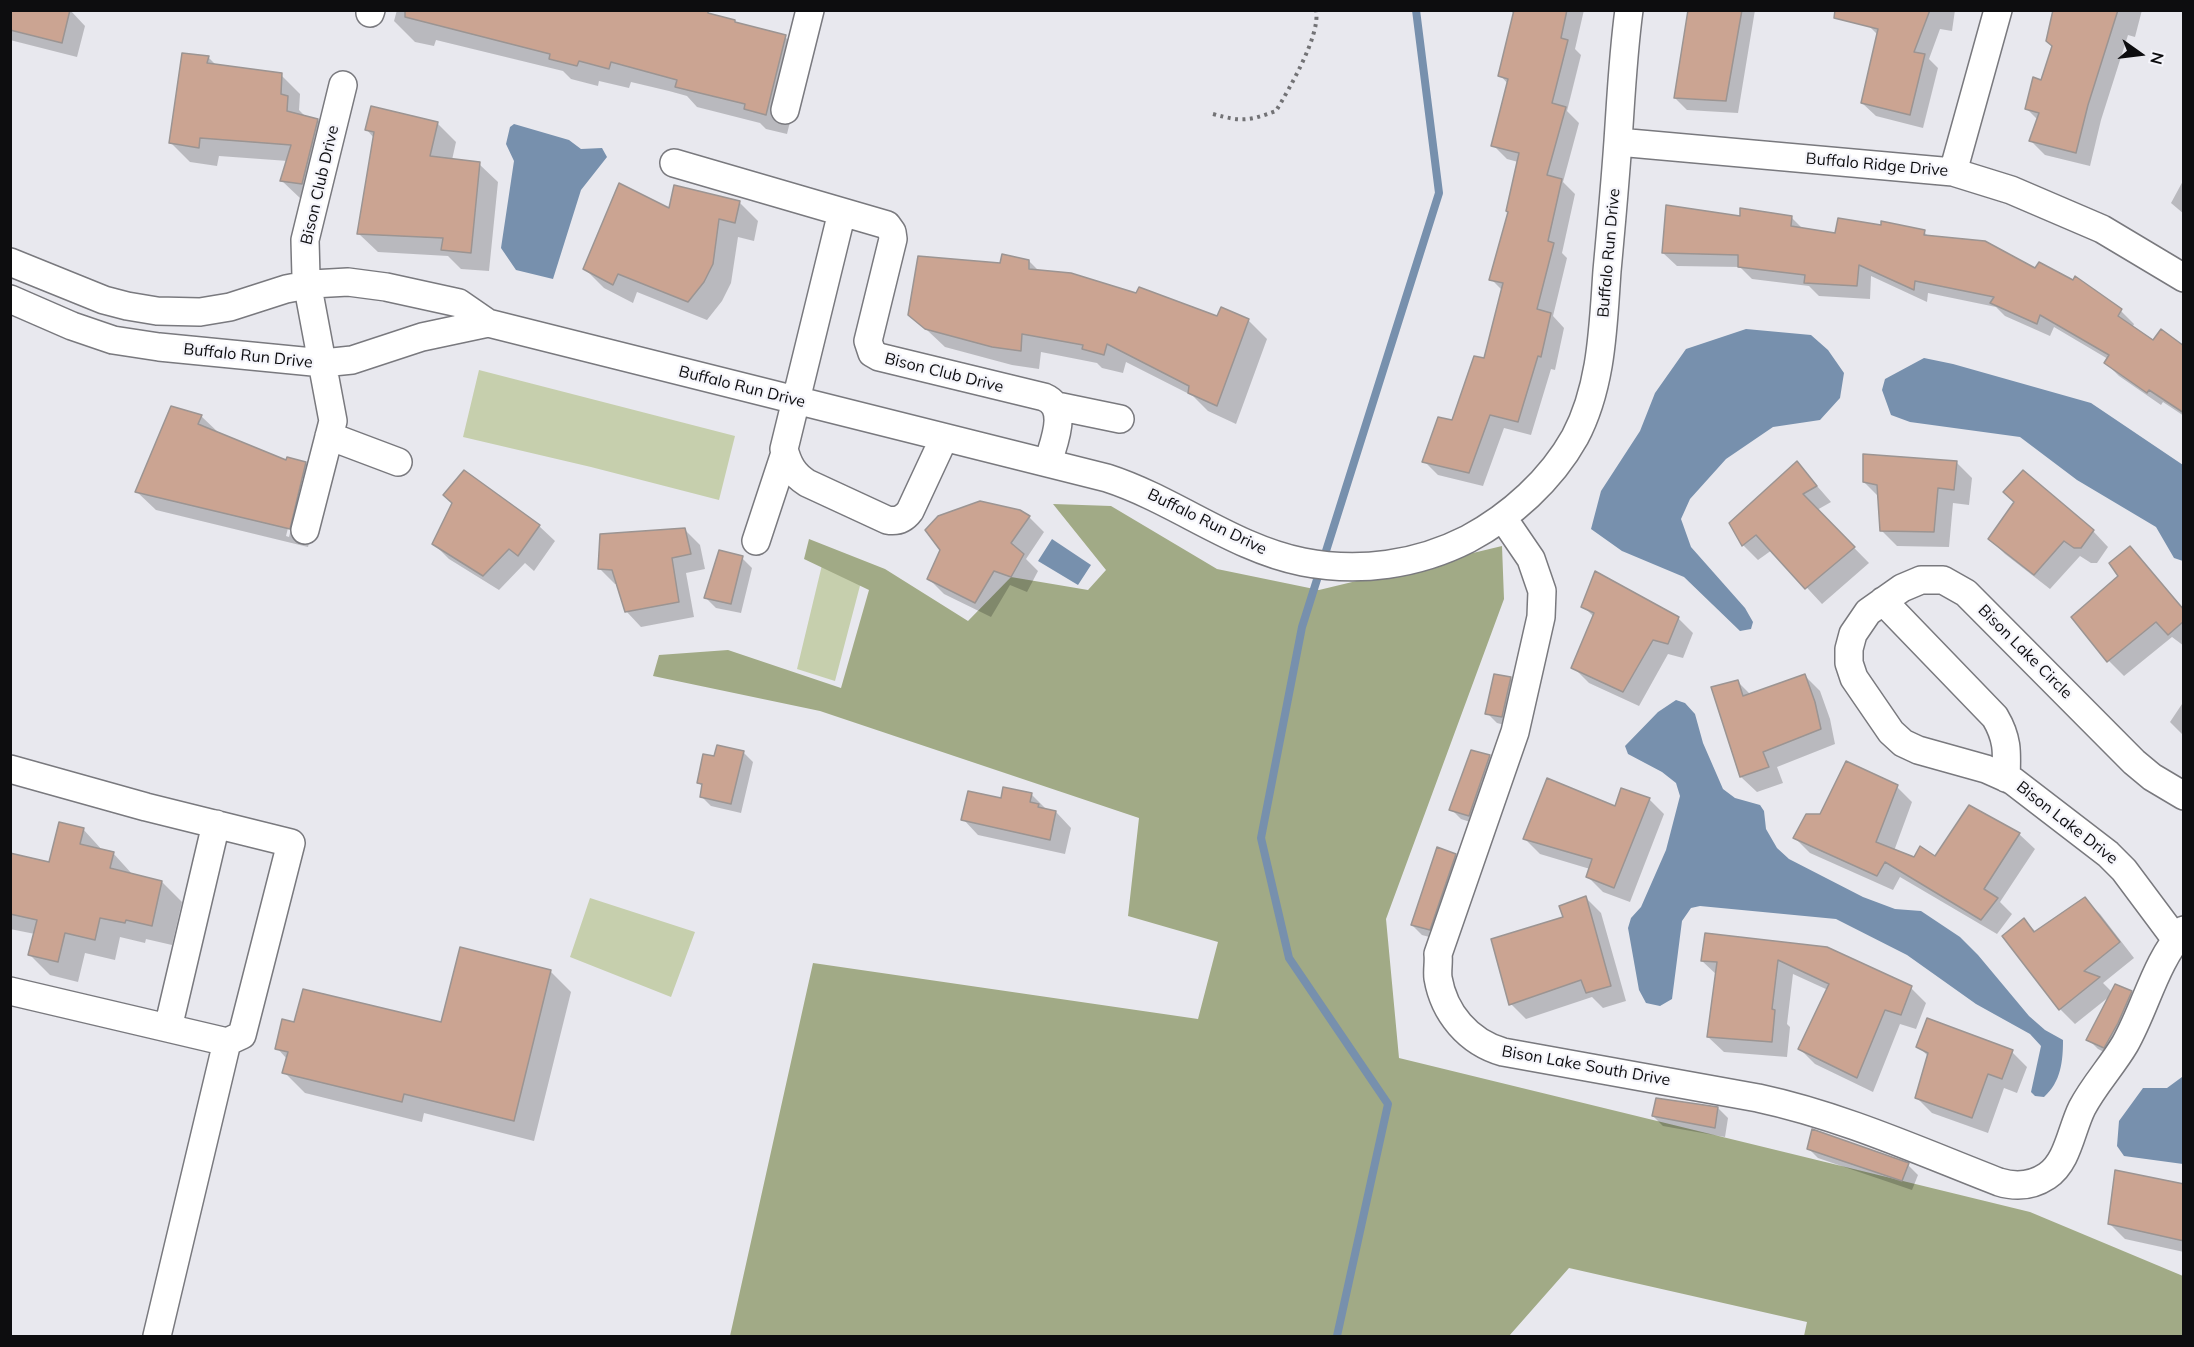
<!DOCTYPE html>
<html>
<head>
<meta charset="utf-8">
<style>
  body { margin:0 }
  #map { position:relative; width:2194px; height:1347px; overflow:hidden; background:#e8e8ee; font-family:Mulish,sans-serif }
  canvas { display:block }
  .frame { position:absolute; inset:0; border:12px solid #0d0d0f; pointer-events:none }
  .north { position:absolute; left:2110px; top:24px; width:60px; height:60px; -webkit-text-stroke:4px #f5f5fb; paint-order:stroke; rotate:104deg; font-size:16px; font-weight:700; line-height:24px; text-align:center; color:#0d0d0f }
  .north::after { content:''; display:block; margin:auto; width:21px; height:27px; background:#0d0d0f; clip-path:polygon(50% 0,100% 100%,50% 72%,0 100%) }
</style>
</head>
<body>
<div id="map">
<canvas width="2194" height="1347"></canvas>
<div class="frame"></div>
<div class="north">N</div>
</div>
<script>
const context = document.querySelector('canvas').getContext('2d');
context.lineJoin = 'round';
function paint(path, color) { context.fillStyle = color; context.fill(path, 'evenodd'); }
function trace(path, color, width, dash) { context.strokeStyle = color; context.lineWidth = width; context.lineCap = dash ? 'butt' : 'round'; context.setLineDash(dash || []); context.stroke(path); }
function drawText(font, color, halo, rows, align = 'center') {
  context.font = font + ' Mulish,sans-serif'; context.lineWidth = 4.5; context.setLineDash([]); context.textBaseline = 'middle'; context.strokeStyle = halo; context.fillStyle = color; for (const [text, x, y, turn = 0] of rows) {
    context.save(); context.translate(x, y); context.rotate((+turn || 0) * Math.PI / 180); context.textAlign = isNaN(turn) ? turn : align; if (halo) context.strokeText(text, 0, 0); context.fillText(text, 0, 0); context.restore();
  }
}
const green = new Path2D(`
  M479 370 735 436 719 500 591 467 463 437Z
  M822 565 862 578 835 681 797 669Z
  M590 898 695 932 671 997 570 957Z`);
const forest = new Path2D(`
  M1053 504 1111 506 1217 569 1319 590 1502 546 1504 599 1386 919 1399 1058 2030 1212 2183 1276V1336H1804L1807 1322 1569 1268 1509 1336H730L813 963 1198 1019 1218 942 1128 916 1139 818 820 711 653 676 659 655 728 650 841 688 869 590 804 559 809 539 885 569 968 621 1011 577 1088 590 1106 570Z`);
const water = new Path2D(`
  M514 124 569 140 581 149 602 148 607 157 581 190 553 279 516 270 501 248 514 161 506 144 510 127Z
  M1746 329 1811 335 1828 350 1844 373 1840 398 1820 420 1773 427 1726 459 1690 499 1681 519 1691 547 1745 608 1753 622 1751 629 1740 631 1684 577 1622 551 1591 529 1601 491 1640 431 1655 393 1686 349Z
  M1924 358 1953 364 2091 403 2183 465V561L2174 558 2156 527 2077 480 2020 437 1910 422 1891 415 1882 390 1885 379Z
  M1052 539 1091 565 1078 585 1038 561Z
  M1676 700 1685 703 1695 714 1703 743 1723 789 1735 798 1760 805 1764 811 1766 829 1777 848 1789 859 1863 897 1895 909 1921 911 1960 937 1978 955 2029 1016 2045 1030 2063 1040C2063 1061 2061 1082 2044 1097L2035 1096 2031 1092 2041 1046 2030 1034 1976 1004 1907 955 1836 919 1700 906 1691 908 1682 921 1672 999 1660 1006 1646 1003 1639 990 1628 928 1631 918 1641 907 1666 850 1680 796 1676 783 1662 772 1628 754 1625 746 1658 712Z
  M2182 1077 2183 1164 2124 1156 2117 1146 2119 1121 2143 1088H2167Z`);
const shadow = new Path2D(`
  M10 10H70L85 26 77 57 10 40Z
  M397 10H689L785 37 806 57 787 134 766 129 760 123 697 107 687 96 669 91 631 82 629 88 599 81 598 86 571 79 563 71 436 40 434 46 415 42 394 21Z
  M1510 10H1584L1575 49 1581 55 1567 111 1579 123 1563 182 1575 194 1562 253 1567 258 1553 316 1564 328 1555 370 1551 369 1531 435 1504 428 1483 486 1438 475 1424 461 1453 421 1485 360 1503 291 1491 279 1510 213 1518 162 1507 159 1493 145 1508 84 1500 75 1515 15Z
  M1689 10H1755L1738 113 1687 110 1675 98Z
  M1872 10H1955L1952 31 1940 29 1929 59 1938 68 1923 128 1876 116 1862 103 1878 35 1868 25Z
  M2073 10H2142L2135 37 2128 35 2101 120 2090 166 2045 155 2031 141 2038 120 2027 109 2042 81Z
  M208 57 216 65 281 75 300 94 299 110 306 117 318 120 337 139 321 202 301 199 282 181 288 161 219 156 217 166 190 162 171 143Z
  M437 123 456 142 452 160 479 164 498 182 489 271 461 269 448 256 378 252 359 234 374 138 367 130Z
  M2184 179V214L2171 203Z
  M740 203 758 221 754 241 738 237 731 283 722 301 707 320 637 292 633 303 604 288 585 269 670 210Z
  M1791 217 1803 229 1836 234 1924 232 1929 237 2073 282 2076 278 2121 311 2134 324 2132 328 2153 342 2184 349V416L2163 402 2161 405 2119 376 2106 363 2108 359 2054 327 2050 336 2005 316 1996 307 1928 293 1927 302 1871 276 1870 299 1819 296 1809 286 1752 279 1740 267 1677 266 1663 253 1741 218Z
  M1029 261 1039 271 1217 318 1248 320 1267 339 1236 424 1208 411 1193 396 1126 362 1123 373 1102 368 1097 363 1041 352 1039 369 1012 365 945 347 910 314 1001 265Z
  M201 416 220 434 287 462 306 463 324 482 308 547 156 510 137 492ZM301 477H304L289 537 286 536Z
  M1797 463 1831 502 1817 510 1869 563 1822 604 1772 550 1758 560 1743 545Z
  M1957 463 1972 478 1969 505 1953 503 1949 547 1897 546 1881 530 1879 497 1864 482Z
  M464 472 539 526 555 541 534 571 525 563 499 590 449 559 434 544 454 504Z
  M1019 511 1029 517 1044 532 1026 559 1038 571 1027 592 1010 585 991 617 944 594 928 578Z
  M684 529 700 545 705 569 686 573 694 617 641 627 626 611 618 584H615L600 569Z
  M2093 531 2108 547 2097 563H2091L2080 556 2050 589 2005 554 1990 539Z
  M2130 548 2184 609V646L2172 637 2124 676 2108 660 2120 576Z
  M742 558 752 568 741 613 716 608 706 598Z
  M1583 606 1678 618 1693 633 1683 658 1668 654 1639 706 1589 683 1573 667 1594 617Z
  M1804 675 1820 691 1830 719 1835 744 1777 767 1783 783 1757 792 1741 777 1713 688 1737 681 1751 695Z
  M1511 678 1521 688 1512 727 1497 723 1487 713Z
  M2184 701V736L2170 722Z
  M743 752 753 762 741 813 711 806 701 796 703 787 698 782 715 758Z
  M1472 752 1490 756 1500 766 1479 825 1461 819 1451 809Z
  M1897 787 1912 802 1894 851 1915 859 1935 858 2019 834 2035 849 2000 902 2012 914 1997 934 1900 877 1893 890 1810 853 1795 838 1821 816Z
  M1032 795 1048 811 1056 812 1071 828 1065 854 978 835 963 819 1002 800Z
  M1649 799 1664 814 1630 902 1603 892 1587 876 1590 869 1540 854 1524 838 1616 808Z
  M83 829 103 851 113 853 133 875 162 882 182 902 172 945 146 939 145 943 120 937 115 960 85 953 78 982 50 975 30 955 35 934 10 929V854L50 863Z
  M1455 855 1465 865 1440 940 1422 935 1412 925Z
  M1585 897 1601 913 1626 1001 1603 1008 1592 997 1526 1019 1511 1004 1564 918Z
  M2084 899 2100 914 2134 958 2103 983 2112 992 2131 993 2141 1003 2114 1057 2098 1049 2088 1039 2110 996 2075 1024 2060 1009 2024 920 2036 932Z
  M1707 934 1911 988 1926 1003 1916 1029 1900 1024 1873 1092 1815 1064 1800 1049 1828 990 1793 974 1787 1024 1790 1027 1787 1057 1724 1052 1708 1037 1717 975 1702 961Z
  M550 971 571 992 534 1141 424 1113 422 1122 305 1093 284 1072 287 1059 277 1048 295 1023 442 1024Z
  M1918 1046 2012 1052 2027 1067 2017 1093 2004 1088 1988 1133 1932 1113 1917 1098 1928 1056Z
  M1718 1108 1728 1118 1725 1137 1663 1126 1653 1116Z
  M1808 1148 1908 1165 1918 1175 1912 1190 1818 1158Z
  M2184 1186V1252L2125 1239 2110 1224Z`);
const stream = new Path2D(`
  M1337 1336 1388 1104 1289 958 1261 838 1302 627 1439 193 1416 10`);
const building = new Path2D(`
  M10 10H70L62 43 10 30Z
  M405 10H708V13L735 20V22L786 35 766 115 744 109 745 104 675 87 677 80 611 62 609 69 579 61 577 66 549 59 550 54 405 17Z
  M1514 10H1567L1561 38 1568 40 1552 103 1566 107 1547 175 1562 179 1548 241 1554 243 1537 309 1551 313 1541 357 1538 356 1518 422 1490 415 1469 473 1422 462 1438 417 1452 420 1474 356 1484 358 1503 283 1489 280 1508 212 1506 211 1519 153 1491 146 1508 79 1498 76Z
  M1688 10H1742L1726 101 1674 98Z
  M1835 10H1930L1914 52 1925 54 1910 115 1861 103 1878 29 1834 18Z
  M2053 10H2118L2088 105 2076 153 2029 141 2039 113 2025 109 2033 77 2041 80 2052 46 2046 41Z
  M182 53 209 56 207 63 282 73 281 94 288 96 287 111 318 119 302 184 280 181 291 145 200 138 199 148 169 143Z
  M371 106 438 122 430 156 480 162 471 253 441 250 443 238 357 234 374 132 365 130Z
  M619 183 669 208 674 185 740 201 735 223 719 219 713 264 704 282 688 302 618 274 613 285 583 269Z
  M1666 205 1740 216V208L1792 216 1791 226 1835 233 1838 218 1881 225V221L1925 230 1924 235 1985 241 2035 268 2039 262 2073 280 2075 276 2122 309 2118 316 2153 340 2161 329 2184 346V413L2149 390 2147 393 2104 363 2109 355 2040 315 2037 324 1990 303 1994 297 1915 281 1914 290 1859 265 1857 286 1804 283 1805 275 1738 267V255L1662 253Z
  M1002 254 1029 260V269L1071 273 1136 293 1139 287 1217 316 1221 307 1249 319 1217 406 1188 393 1189 386 1107 344 1104 355 1082 349 1083 345 1022 334 1021 351 992 347 925 329 908 315 918 256 1000 263Z
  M171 406 202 415 198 424 286 460 287 457 306 462 290 529 135 492Z
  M1863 454 1957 461 1954 490 1938 488 1934 532 1880 531 1877 485 1863 482Z
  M1797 461 1817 486 1803 494 1855 547 1805 589 1756 535 1742 546 1729 523Z
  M464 470 540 525 518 556 509 549 483 576 432 544 452 503 443 495Z
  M2023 470 2094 530 2081 548H2074L2064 541 2034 575 1988 539 2014 502 2003 492Z
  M980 501 1020 510 1030 516 1011 543 1024 554 1011 577 994 571 975 603 927 579 940 550 925 530 938 516Z
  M685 528 691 554 672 558 679 602 625 612 612 570 598 569 600 534Z
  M2130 546 2184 610V621L2168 635 2156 622 2107 662 2071 617 2118 576 2109 563Z
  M719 550 743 556 731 604 704 598Z
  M1595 571 1679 617 1668 644 1653 640 1623 692 1571 668 1594 613 1581 607Z
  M1494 674 1511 677 1502 717 1485 714Z
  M1805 674 1815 702 1821 729 1763 752 1769 767 1740 777 1711 687 1738 680 1743 696Z
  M717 745 744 751 731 804 700 797 702 784 697 783 703 754 714 756Z
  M1471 750 1490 755 1469 816 1449 810Z
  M1846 761 1898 785 1876 842 1914 857 1920 846 1935 856 1969 805 2020 833 1984 889 1998 898 1981 920 1885 862 1877 876 1793 838 1806 814H1820Z
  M1547 778 1615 806 1621 788 1650 798 1614 888 1586 877 1592 859 1523 839Z
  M1003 787 1032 793 1030 802 1039 804 1038 807 1056 811 1050 840 961 820 968 791 1001 798Z
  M59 822 84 828 80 844 114 852 110 868 162 881 152 926 126 920 125 923 100 918 95 940 65 933 58 962 28 955 37 920 10 914V853L49 862Z
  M1437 847 1456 854 1430 930 1411 925Z
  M1586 896 1611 986 1586 993 1581 980 1509 1005 1491 939 1563 917 1559 906Z
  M2085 897 2120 942 2084 971 2100 977 2059 1010 2002 936 2024 918 2034 932Z
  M1705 933 1827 947 1912 986 1901 1015 1885 1010 1857 1078 1798 1049 1829 984 1778 960 1772 1009 1775 1010 1772 1042 1707 1037 1717 962 1701 961Z
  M460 947 551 970 514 1121 404 1094 402 1102 282 1073 288 1052 275 1049 282 1019 294 1022 303 989 441 1022Z
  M2115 984 2132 991 2118 1023 2104 1048 2086 1040Z
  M1927 1018 2013 1050 2002 1079 1988 1074 1972 1118 1915 1098 1928 1053 1916 1047Z
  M1656 1098 1718 1107 1715 1128 1652 1116Z
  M1812 1129 1909 1163 1902 1181 1807 1149Z
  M2115 1170 2184 1184V1241L2108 1224Z`);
const path = new Path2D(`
  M1213 114C1242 122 1248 121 1276 111 1289 89 1321 35 1316 10`);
const minor = new Path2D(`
  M370 13 371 10
  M785 110 810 10
  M1618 142 1953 172 2011 190 2102 229 2184 278
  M674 163 887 225 892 232 893 239 868 341 872 353 879 357 1044 397C1070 408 1053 443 1048 463
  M1953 172 1998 10
  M842 212 784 449C788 464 793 474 807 483L887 520C897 522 904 519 910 511L944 438
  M10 262 104 300 127 306 157 311 200 312 230 307 286 289 312 284 348 282 386 287 459 303 488 323 1107 478C1175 500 1233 548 1303 562 1359 573 1417 565 1468 539 1511 516 1551 480 1575 437 1602 386 1603 327 1607 271 1611 228 1615 184 1618 141 1621 97 1623 54 1629 10
  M10 299 72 326 113 340 159 347 323 363 352 360 422 337 488 323
  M1057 406 1120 419
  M329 436 398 462
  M1503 518 1531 559 1542 591 1541 617 1515 732 1438 954C1439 962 1437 970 1438 978 1444 1013 1468 1042 1503 1052L1758 1098C1842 1116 1919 1151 1999 1182 2015 1187 2032 1186 2047 1176 2068 1162 2071 1130 2082 1108 2094 1085 2112 1066 2125 1044 2146 1007 2155 962 2184 930
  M305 530 333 421 306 277 305 240 343 85
  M756 541 785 453
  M1883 601 1995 717C2008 739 2007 752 2006 778
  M10 769 146 807 291 843 242 1035 227 1042 10 991
  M2177 941 2124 870 2108 854 2013 781 1986 769 1918 750 1903 743 1891 732 1854 678 1849 663V649L1853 634 1868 612 1902 588 1921 580H1943L1966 593 2134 762 2152 777 2184 796
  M168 1028 216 824
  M157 1336 227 1042`);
const streetNames = [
  ["Buffalo Ridge Drive",1877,165,5],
  ["Bison Club Drive",320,185,-77],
  ["Buffalo Run Drive",1609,253,-85],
  ["Buffalo Run Drive",248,356,6],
  ["Bison Club Drive",944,373,14],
  ["Buffalo Run Drive",742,387,14],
  ["Buffalo Run Drive",1207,522,26],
  ["Bison Lake Circle",2025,652,45],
  ["Bison Lake Drive",2067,823,38],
  ["Bison Lake South Drive",1586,1066,10]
];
paint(green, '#c6cfad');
paint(forest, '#a1aa86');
paint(water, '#7790ad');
paint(shadow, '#0003');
trace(stream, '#7790ad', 8);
paint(building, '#cba492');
trace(building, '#9b9492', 1.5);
trace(minor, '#79797e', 30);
trace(path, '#727275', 4, [3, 4.5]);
trace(minor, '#fff', 27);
drawText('16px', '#0d0d0f', '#f5f5fb', streetNames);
</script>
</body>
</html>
